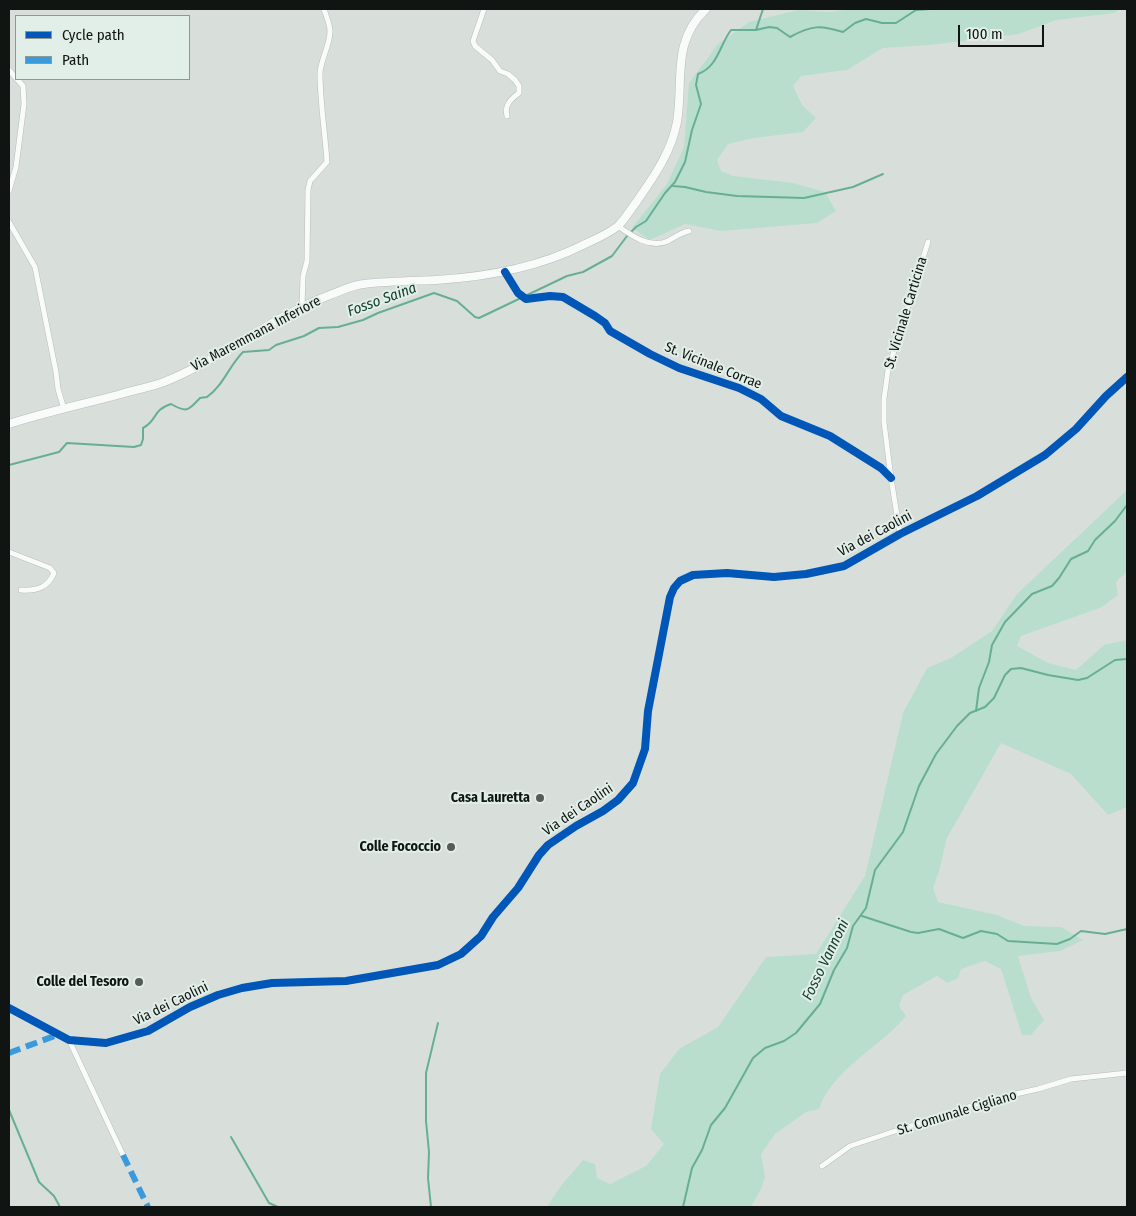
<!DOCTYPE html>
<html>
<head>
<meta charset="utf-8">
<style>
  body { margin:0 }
  #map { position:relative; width:1136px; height:1216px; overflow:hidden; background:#d8dfdb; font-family:"Fira Sans Condensed",sans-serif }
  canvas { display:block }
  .frame { position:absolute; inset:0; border:10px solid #101412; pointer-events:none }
  .legend { position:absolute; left:15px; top:15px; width:175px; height:65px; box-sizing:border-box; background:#e2efe8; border:1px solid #8e9792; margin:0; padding:6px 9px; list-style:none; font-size:15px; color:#101412 }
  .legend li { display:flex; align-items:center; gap:10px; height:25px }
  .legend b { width:25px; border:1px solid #8e9792 }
  .scale { position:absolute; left:958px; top:25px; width:86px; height:22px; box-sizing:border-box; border:2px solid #101412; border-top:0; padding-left:6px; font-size:15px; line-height:18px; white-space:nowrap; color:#101412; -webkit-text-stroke:4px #e2efe8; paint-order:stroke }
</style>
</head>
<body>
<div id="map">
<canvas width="1136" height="1216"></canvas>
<div class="frame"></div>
<ul class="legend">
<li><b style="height:6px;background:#0057b8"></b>Cycle path</li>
<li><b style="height:6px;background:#3a9ade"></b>Path</li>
</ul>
<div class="scale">100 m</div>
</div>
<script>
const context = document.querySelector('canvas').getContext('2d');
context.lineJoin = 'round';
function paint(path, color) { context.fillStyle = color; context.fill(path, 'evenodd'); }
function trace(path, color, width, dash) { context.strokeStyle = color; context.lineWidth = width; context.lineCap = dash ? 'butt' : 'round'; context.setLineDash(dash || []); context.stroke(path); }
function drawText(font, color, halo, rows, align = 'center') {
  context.font = font + ' "Fira Sans Condensed",sans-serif'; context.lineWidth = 4; context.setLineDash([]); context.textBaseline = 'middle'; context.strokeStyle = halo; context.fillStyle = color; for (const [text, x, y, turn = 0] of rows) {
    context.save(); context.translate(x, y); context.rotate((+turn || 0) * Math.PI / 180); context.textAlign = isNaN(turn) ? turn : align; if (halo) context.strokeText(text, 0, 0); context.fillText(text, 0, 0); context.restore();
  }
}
const green = new Path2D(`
  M852 9H1119L1114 13 1056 20 1019 34 930 45 883 48 847 70 801 76 793 86 802 105 816 118 803 132 754 138 728 144 717 160 721 171 733 176 793 183 825 192 836 211 817 223 721 231 685 224 650 240 632 228 667 184 684 147 689 83 718 44 749 22 798 10 829 12Z
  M1127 490V571L1116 582 1118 595 1102 607 1021 636 1017 646 1048 663 1076 670 1104 645 1127 640V807L1108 815 1071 774 1001 743 947 838 939 871 933 888 938 902 997 915 1024 926 1061 927 1083 940 1060 951 1018 956 1031 998 1044 1020 1031 1035H1022L1001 969 985 961 961 969 958 978 947 983 937 976 903 995 899 1006 906 1016C880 1048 833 1068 819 1109L806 1112 775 1134 761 1154 765 1177 761 1189 751 1207H547L560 1187 583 1160 595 1164 597 1178 610 1184 646 1166 664 1144 651 1129 660 1074 679 1049 718 1027 766 957 816 954 865 876 903 713 927 668 951 658 992 631 1017 594Z`);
const stream = new Path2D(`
  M756 30 763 9
  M673 186 685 187 706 192 737 196 804 198 853 187 883 174
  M9 465 59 452 67 443 134 447 141 445 143 439V428C158 420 152 410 171 404 187 413 188 411 200 398L207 397C223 386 229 366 243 352L269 350 276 345 304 336 319 328 338 327 363 320 378 313 434 293 457 301 475 317 479 318 567 276 583 272 612 256 627 236 636 227 646 221 665 193 675 182 685 162 692 130 701 104 696 85 698 74C718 67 720 44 731 30H756L769 27 777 28 790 37C812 25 820 25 843 32L855 23 866 19 882 23H896L916 10 930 9
  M976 711 979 688 989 662 992 645 1005 622 1032 594 1052 586 1059 578 1071 559 1088 551 1095 540 1115 521 1127 505
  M862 916 911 932 918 933 939 929 963 938 981 931 997 934 1008 941 1057 944 1070 939 1081 931 1105 934 1127 929
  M9 1110 39 1182 54 1196 60 1207
  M231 1137 269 1203 278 1207
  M431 1207 428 1178 429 1152 426 1121V1073L438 1023
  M683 1207 692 1168 702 1150 711 1125 725 1108 753 1058 765 1048 784 1041 796 1033 820 1004 834 970 847 948 853 926 866 908 875 870 903 832 919 786 936 754 957 726 970 713 985 707 994 698 1005 675 1011 669 1021 668 1048 675 1078 680 1087 678 1115 660 1127 659`);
const street = new Path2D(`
  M484 9 473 41 475 46 492 60 500 71 508 74 515 80 519 86V93C511 99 504 105 507 116
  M9 70 16 78
  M9 191 16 167 24 104 23 86 17 79
  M9 222 35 267 56 372 58 389 64 409
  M618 226C632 236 650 249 668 241 675 237 680 233 689 231
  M505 272 518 293 526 299 550 296 563 297 595 316 605 323 610 331 650 354 679 368 739 388 761 399 781 416 830 436 881 468 891 478
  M302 307 303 276 307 261 308 190 310 181 327 162C325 132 320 102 320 73 321 58 330 46 330 31 330 24 326 16 324 9
  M900 534 891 478 884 422V399L888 370 928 242
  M9 552 50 568 54 573C48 588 36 591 21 590
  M9 1008 69 1040 106 1043 148 1031 190 1007 218 995 242 988 272 983 346 981 438 965 461 954 481 936 493 917 518 888 539 855 548 845 576 826 603 811 618 800 633 783 645 749 648 711 670 597 674 588 680 581 693 575 727 573 774 577 806 574 844 566 900 534 977 496 1045 455 1076 429 1106 396 1127 377
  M69 1040 123 1155
  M822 1166 850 1146 989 1100 1038 1089 1071 1079 1127 1073`);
const secondary = new Path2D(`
  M9 424C46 412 84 404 121 394 135 390 150 387 164 382 222 359 271 317 330 295 341 291 352 285 364 284 388 281 412 281 436 280 486 277 537 268 583 245 594 240 608 234 618 226 625 219 631 209 637 201 654 176 671 153 677 122 684 81 671 42 706 9`);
const quiet = new Path2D(`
  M9 1053 57 1035
  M123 1155 148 1207`);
const cycleway = new Path2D(`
  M505 272 518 293 526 299 550 296 563 297 595 316 605 323 610 331 650 354 679 368 739 388 761 399 781 416 830 436 881 468 891 478
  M9 1008 69 1040 106 1043 148 1031 190 1007 218 995 242 988 272 983 346 981 438 965 461 954 481 936 493 917 518 888 539 855 548 845 576 826 603 811 618 800 633 783 645 749 648 711 670 597 674 588 680 581 693 575 727 573 774 577 806 574 844 566 900 534 977 496 1045 455 1076 429 1106 396 1127 377`);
const markers = [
  [540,798,5,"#565b58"],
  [451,847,5,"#565b58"],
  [139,982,5,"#565b58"]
];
const streetNames = [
  ["St. Vicinale Carticina",906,313,-73],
  ["Via Maremmana Inferiore",256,334,-28],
  ["St. Vicinale Corrae",713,366,22],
  ["Via dei Caolini",875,534,-28],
  ["Via dei Caolini",578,810,-34],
  ["Via dei Caolini",171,1004,-26],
  ["St. Comunale Cigliano",957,1113,-17]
];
const poiNames = [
  ["Casa Lauretta",530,798],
  ["Colle Fococcio",441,847],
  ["Colle del Tesoro",129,982]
];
const waterNames = [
  ["Fosso Saina",382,300,-20],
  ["Fosso Vannoni",826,960,-64]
];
paint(green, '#badecd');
trace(stream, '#67af93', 2);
trace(street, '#b7bdba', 6);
trace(secondary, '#b7bdba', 9);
trace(street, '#f9fafa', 5);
trace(secondary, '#f9fafa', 8);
trace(quiet, '#3a9ade', 6, [12, 6]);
trace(cycleway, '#0057b8', 8);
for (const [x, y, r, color] of markers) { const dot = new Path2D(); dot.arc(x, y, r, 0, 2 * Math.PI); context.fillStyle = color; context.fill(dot); trace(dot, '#e2efe8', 2); }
drawText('14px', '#101412', '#e2efe8', streetNames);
drawText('bold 14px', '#101412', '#e2efe8', poiNames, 'right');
drawText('italic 15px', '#164130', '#e2efe8', waterNames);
</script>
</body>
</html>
